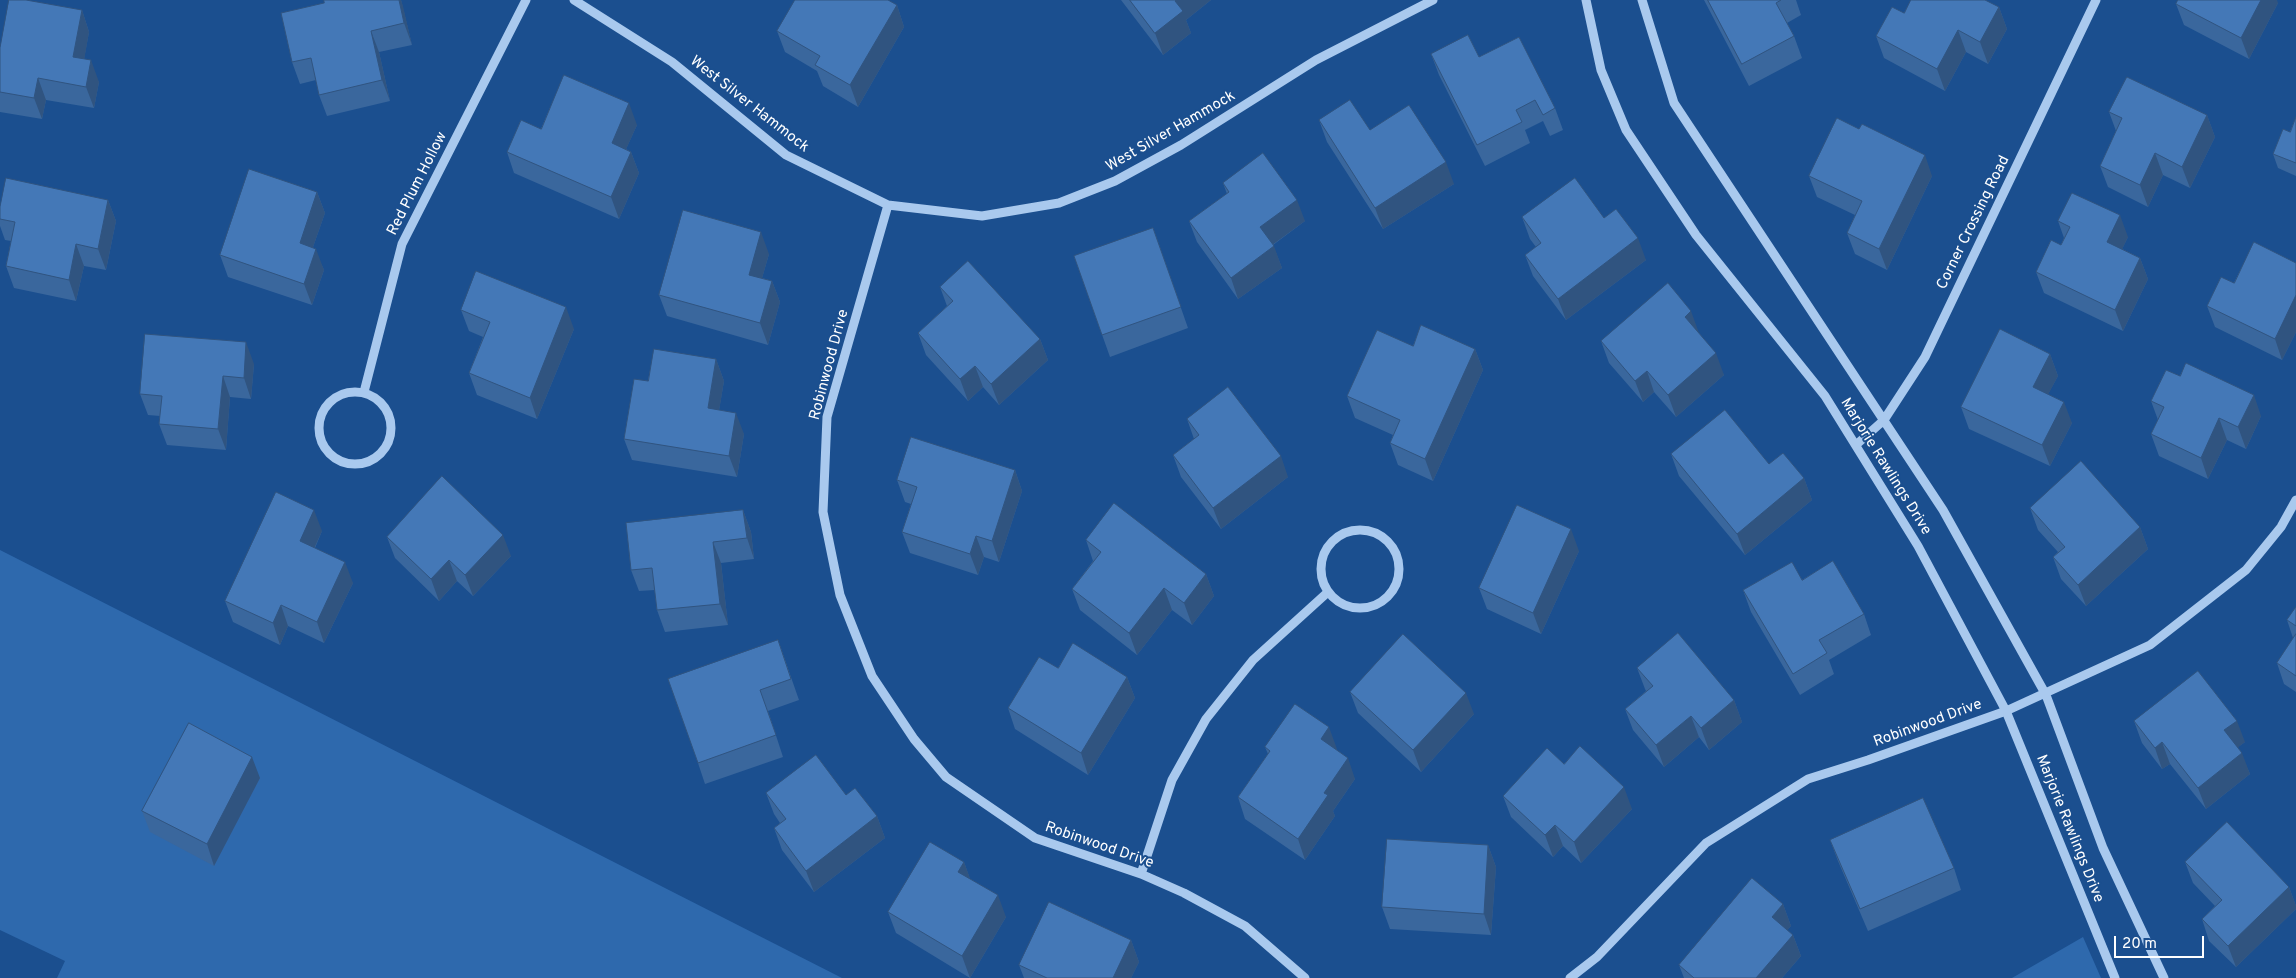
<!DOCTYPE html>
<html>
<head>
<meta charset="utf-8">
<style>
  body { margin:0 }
  #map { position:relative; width:2296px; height:978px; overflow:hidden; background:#1b4f8f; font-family:Overpass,sans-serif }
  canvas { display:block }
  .scale { position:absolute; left:2114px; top:936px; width:90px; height:22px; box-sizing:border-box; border:2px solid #fff; border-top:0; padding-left:6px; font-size:15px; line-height:18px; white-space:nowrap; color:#fff; -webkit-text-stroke:4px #1b4f8f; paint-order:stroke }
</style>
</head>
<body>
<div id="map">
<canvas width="2296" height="978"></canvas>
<div class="scale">20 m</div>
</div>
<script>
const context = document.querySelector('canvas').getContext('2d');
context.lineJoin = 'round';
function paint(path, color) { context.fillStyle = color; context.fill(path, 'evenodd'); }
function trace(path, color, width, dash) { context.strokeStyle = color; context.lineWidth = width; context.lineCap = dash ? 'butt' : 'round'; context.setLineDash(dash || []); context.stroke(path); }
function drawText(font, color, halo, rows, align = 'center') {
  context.font = font + ' Overpass,sans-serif'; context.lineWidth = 4; context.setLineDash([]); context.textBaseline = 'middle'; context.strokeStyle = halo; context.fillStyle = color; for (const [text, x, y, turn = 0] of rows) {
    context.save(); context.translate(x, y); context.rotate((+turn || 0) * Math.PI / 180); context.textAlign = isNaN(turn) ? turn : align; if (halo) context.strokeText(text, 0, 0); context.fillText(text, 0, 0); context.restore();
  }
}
const green = new Path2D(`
  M0 550 842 978H57L65 961 0 930Z
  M2083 937 2101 978H2012Z`);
const minor = new Path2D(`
  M574 0 672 62 786 155 888 205 982 216 1059 203 1115 181 1181 145 1316 60 1433 0
  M1586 0 1601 70 1626 130 1696 235 1825 396 1918 546 2006 711 2115 978
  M1642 0 1674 103 1943 510 2046 695 2103 848 2164 978
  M888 205 827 417 823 512 840 595 872 676 914 739 946 777 1035 838 1141 874 1184 893 1245 926 1305 978
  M319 428a36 36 0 1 1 72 0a36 36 0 1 1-72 0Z
  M364 392 402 244 526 0
  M1857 444 1884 420 1925 357 2096 0
  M1321 569a39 39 0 1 1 78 0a39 39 0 1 1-78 0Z
  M1141 874 1172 780 1206 719 1253 660 1328 592
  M1570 978 1597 957 1706 843 1808 779 1868 760 2006 711 2150 645 2246 570 2281 527 2296 500`);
const wall = new Path2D(`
  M324 0H401L412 45 379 52 390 101 327 116 319 95 316 80 300 84 292 62 324 3Z
  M1121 0H1211L1186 20 1191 33 1163 55Z
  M1704 0H1796L1801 15 1787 23 1794 36 1802 58 1749 86Z
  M2278 3 2249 59 2184 25 2176 4Z
  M897 5 904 27 858 107 823 86 817 71 785 52 777 31Z
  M1999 7 2007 29 1988 64 1966 52 1945 91 1884 58 1876 36 1904 13Z
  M82 10 89 32 84 59 99 82 94 108 46 100 42 119 0 112V48Z
  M1431 54 1479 57 1555 108 1563 130 1550 136 1543 121 1525 130 1530 143 1485 166 1439 75Z
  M2109 112 2207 115 2215 137 2190 188 2163 175 2148 207 2108 187 2100 166 2116 131Z
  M2296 117V176L2278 168 2273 154 2290 132Z
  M1319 120 1370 130 1454 184 1383 229 1327 142Z
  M637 125 626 149 631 152 639 173 619 219 514 173 507 152 541 129Z
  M1809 176H1932L1887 270 1855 254 1847 233 1855 215 1817 197Z
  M1223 183 1305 221 1273 245 1282 268 1238 299 1197 242 1189 221 1227 194Z
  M317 192 325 213 313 247 324 270 312 305 228 277 220 255Z
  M108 200 116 221 106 270 84 266 76 301 14 288 6 266 11 241 5 240 0 226V207Z
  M1522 217 1604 218 1646 260 1566 320 1533 276 1525 255 1536 247 1530 239Z
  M2058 221 2128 237 2122 249 2140 258 2148 279 2123 331 2044 293 2036 272 2061 245 2064 238Z
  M1153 228 1188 328 1110 357 1074 256Z
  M769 254 762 278 772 281 780 302 768 345 667 316 659 295Z
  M2296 263V332L2282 360 2215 327 2207 306 2234 283Z
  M940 287 1040 339 1048 360 999 405 983 387 968 401 926 355 918 333 947 306Z
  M461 310 574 329 537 419 477 395 469 373 483 337 469 331Z
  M1699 333 1724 375 1676 417 1654 392 1643 402 1609 363 1601 341Z
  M1413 346 1475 349 1483 370 1433 481 1398 465 1390 443 1393 435 1355 418 1347 396Z
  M2050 354 2058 376 2048 394 2072 423 2050 466 1969 429 1961 407Z
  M716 359 724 381 719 410 744 434 737 477 632 460 624 439 648 381Z
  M254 364 251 399 230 397 226 450 167 445 159 424 160 416 148 415 140 394Z
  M2151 401 2261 416 2246 449 2227 440 2208 479 2159 456 2151 434 2158 420Z
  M1187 419 1288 477 1221 529 1181 477 1173 455 1194 439Z
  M1671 454 1769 464 1804 478 1812 500 1745 555 1679 476Z
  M1015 470 1022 491 999 562 984 557 978 575 910 553 902 532 911 504 905 502 897 480Z
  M2030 508 2140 527 2148 549 2086 606 2061 579 2053 557 2058 552 2038 530Z
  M743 510 751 532 754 559 721 563 728 625 665 632 657 610 655 590 639 591 631 570Z
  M322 531 315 548 353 583 324 643 288 626 280 645 233 622 225 601Z
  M387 537 511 556 473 596 457 581 439 601 395 558Z
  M1086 540 1206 574 1214 596 1192 625 1172 610 1137 655 1080 610 1072 589 1093 561Z
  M1579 551 1541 634 1487 609 1479 588Z
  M1802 580 1864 614 1871 635 1829 660 1834 674 1800 695 1751 612 1743 590Z
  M2296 607V692L2284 684 2277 663 2293 638 2287 620Z
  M778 640 799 700 768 711 783 757 705 784 698 763Z
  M1637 668 1734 700 1742 722 1709 750 1699 737 1664 767 1633 730 1625 709 1646 691 1645 689Z
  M1127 677 1135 698 1088 775 1015 729 1008 708Z
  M1350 692 1474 714 1421 772 1358 713Z
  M2134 721 2245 742 2238 747 2250 774 2206 809 2170 764 2162 769 2142 743Z
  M1265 747 1337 749 1336 750 1355 779 1333 811 1335 816 1305 860 1245 819 1238 797 1268 754Z
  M1564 764 1632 809 1581 863 1563 846 1553 857 1511 817 1503 796Z
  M260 778 214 866 150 832 142 811Z
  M766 793 846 795 877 816 885 838 814 892 782 850 774 828 780 823 774 814Z
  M1830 840 1954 868 1961 890 1868 931 1838 861Z
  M1488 845 1496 867 1491 935 1390 929 1382 907Z
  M964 862 970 879 1006 917 970 978 896 933 888 912Z
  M2185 862 2289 887 2296 906V909L2236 967 2209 941 2202 919 2215 906 2193 883Z
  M1783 904 1791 926 1787 930 1793 935 1801 956 1782 978H1684L1679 965Z
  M1131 940 1139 962 1131 978H1024L1019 965Z`);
const shadedWall = new Path2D(`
  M399 0H401L403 6 412 45 404 23Z
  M1176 0H1211L1186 20 1191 33 1163 55 1155 33Z
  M2261 0H2277L2278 3 2249 59 2241 38Z
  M897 5 904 27 858 107 850 85Z
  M1999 7 2007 29 1988 64 1980 42Z
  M82 10 89 32 81 78 73 57Z
  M1958 30 1966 52 1945 91 1937 69Z
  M371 31 379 52 390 101 382 80Z
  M91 60 99 82 94 108 86 87Z
  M38 78 46 100 42 119 34 98Z
  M629 103 637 125 619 165 612 143Z
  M2207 115 2215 137 2190 188 2182 167Z
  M631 152 639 173 619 219 611 197Z
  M2155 153 2163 175 2148 207 2140 185Z
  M1925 155 1932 176 1887 270 1879 249Z
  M1446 162 1454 184 1383 229 1375 208Z
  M317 192 325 213 307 264 300 243Z
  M108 200 116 221 106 270 98 249Z
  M1297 200 1305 221 1268 248 1260 227Z
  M2120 215 2128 237 2115 264 2107 242Z
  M761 232 769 254 757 296 749 275Z
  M1638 238 1646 260 1566 320 1558 299Z
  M76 244 84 266 76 301 69 280Z
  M1274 246 1282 268 1238 299 1231 278Z
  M316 249 324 270 312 305 304 284Z
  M2140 258 2148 279 2123 331 2115 310Z
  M772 281 780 302 768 345 760 323Z
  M2296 295V332L2282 360 2275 339Z
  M566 307 574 329 537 419 530 398Z
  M1691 311 1699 333 1693 339 1685 317Z
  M1040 339 1048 360 999 405 991 384Z
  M246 342 254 364 251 399 244 378Z
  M1475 349 1483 370 1433 481 1425 459Z
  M1716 353 1724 375 1676 417 1668 395Z
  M2050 354 2058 376 2041 408 2033 387Z
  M716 359 724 381 716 429 708 408Z
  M975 366 983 387 968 401 960 379Z
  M1647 371 1654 392 1643 402 1635 381Z
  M223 376 230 397 226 450 218 429Z
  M2254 395 2261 416 2246 449 2238 427Z
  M2064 402 2072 423 2050 466 2042 445Z
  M736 413 744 434 737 477 729 456Z
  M2219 418 2227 440 2208 479 2201 458Z
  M1281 456 1288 477 1221 529 1213 508Z
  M1015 470 1022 491 999 562 992 541Z
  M1804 478 1812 500 1745 555 1737 534Z
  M314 510 322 531 308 562 300 541Z
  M743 510 751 532 754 559 747 538Z
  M2140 527 2148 549 2086 606 2078 585Z
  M1571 529 1579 551 1541 634 1533 613Z
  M503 535 511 556 473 596 465 575Z
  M976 536 984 557 978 575 970 554Z
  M713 542 721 563 728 625 720 604Z
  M449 560 457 581 439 601 431 579Z
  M345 562 353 583 324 643 317 622Z
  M1206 574 1214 596 1192 625 1184 603Z
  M1164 588 1172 610 1137 655 1129 633Z
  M281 605 288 626 280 645 273 623Z
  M1127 677 1135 698 1088 775 1081 753Z
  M1466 693 1474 714 1421 772 1413 750Z
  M1734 700 1742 722 1709 750 1701 728Z
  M1691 716 1699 737 1664 767 1656 745Z
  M2237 721 2245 742 2232 752 2224 730Z
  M1329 727 1337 749 1328 761 1321 739Z
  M2162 742 2170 764 2162 769 2155 748Z
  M2242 753 2250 774 2206 809 2198 788Z
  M252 757 260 778 214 866 207 844Z
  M1348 758 1355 779 1333 811 1335 816 1305 860 1298 839 1324 793Z
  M1624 787 1632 809 1581 863 1574 842Z
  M877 816 885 838 814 892 806 871Z
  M1555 825 1563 846 1553 857 1545 835Z
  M1488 845 1496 867 1491 935 1484 914Z
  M964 862 972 884 958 872Z
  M2289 887 2296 906V909L2236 967 2228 946Z
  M998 895 1006 917 970 978 962 956Z
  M1783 904 1791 926 1780 939 1772 917Z
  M1793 935 1801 956 1782 978H1756Z
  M1131 940 1139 962 1131 978H1113Z`);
const building = new Path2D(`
  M9 0H26L82 10 73 57 91 60 86 87 38 78 34 98 0 92V48Z
  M324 0H399L404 23 371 31 382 80 319 95 311 58 292 62 281 13 324 3Z
  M795 0H888L897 5 850 85 815 65 820 56 777 31Z
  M1130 0H1176L1175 1 1183 11 1155 33Z
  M1708 0H1781L1776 3 1794 36 1742 64Z
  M1911 0H1985L1999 7 1980 42 1958 30 1937 69 1876 36 1892 7 1904 13Z
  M2178 0H2261L2241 38 2176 4Z
  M1468 35 1479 57 1519 37 1555 108 1543 115 1535 100 1516 110 1522 122 1477 145 1431 54Z
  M564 75 629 103 612 143 631 152 611 197 507 152 521 120 541 129Z
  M2127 77 2207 115 2182 167 2155 153 2140 185 2100 166 2122 118 2109 112Z
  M1350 100 1370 130 1409 105 1446 162 1375 208 1319 120Z
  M2296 117V163L2273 154 2283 129 2290 132Z
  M1837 118 1859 129 1862 124 1925 155 1879 249 1847 233 1862 201 1809 176Z
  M1263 153 1297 200 1260 227 1274 246 1231 278 1189 221 1229 192 1223 183Z
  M249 169 317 192 300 243 316 249 304 284 220 255Z
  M6 178 108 200 98 249 76 244 69 280 6 266 15 222 0 219V207Z
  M1575 178 1604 218 1616 209 1638 238 1558 299 1525 255 1541 243 1522 217Z
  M2072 193 2120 215 2107 242 2140 258 2115 310 2036 272 2051 240 2061 245 2070 227 2058 221Z
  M683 210 761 232 749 275 772 281 760 323 659 295Z
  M1153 228 1181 307 1102 335 1074 256Z
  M2254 242 2296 263V295L2275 339 2207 306 2221 277 2234 283Z
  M968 261 1040 339 991 384 975 366 960 379 918 333 953 301 940 287Z
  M476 271 566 307 530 398 469 373 490 322 461 310Z
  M1668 283 1691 311 1685 317 1716 353 1668 395 1647 371 1635 381 1601 341Z
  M1421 325 1475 349 1425 459 1390 443 1400 420 1347 396 1377 330 1413 346Z
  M2000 329 2050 354 2033 387 2064 402 2042 445 1961 407Z
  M145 334 246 342 244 378 223 376 218 429 159 424 162 396 140 394Z
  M654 349 716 359 708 408 736 413 729 456 624 439 634 379 648 381Z
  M2186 363 2254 395 2238 427 2219 418 2201 458 2151 434 2164 407 2151 401 2166 370 2180 376Z
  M1228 387 1281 456 1213 508 1173 455 1199 435 1187 419Z
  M1725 410 1769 464 1783 453 1804 478 1737 534 1671 454Z
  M911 437 1015 470 992 541 976 536 970 554 902 532 917 487 897 480Z
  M2081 461 2140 527 2078 585 2053 557 2065 547 2030 508Z
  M442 476 503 535 465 575 449 560 431 579 387 537Z
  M276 492 314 510 300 541 345 562 317 622 281 605 273 623 225 601Z
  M1114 503 1206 574 1184 603 1164 588 1129 633 1072 589 1101 552 1086 540Z
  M1517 505 1571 529 1533 613 1479 588Z
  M743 510 747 538 713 542 720 604 657 610 652 568 631 570 626 523Z
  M1833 561 1864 614 1819 640 1827 653 1793 674 1743 590 1792 562 1802 580Z
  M2296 607V626L2287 620Z
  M1678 633 1734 700 1701 728 1691 716 1656 745 1625 709 1653 686 1637 668Z
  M1403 634 1466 693 1413 750 1350 692Z
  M2296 634V676L2277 663Z
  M778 640 791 679 760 690 776 735 698 763 668 679Z
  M1073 643 1127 677 1081 753 1008 708 1039 657 1058 668Z
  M2198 671 2237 721 2224 730 2242 753 2198 788 2162 742 2155 748 2134 721Z
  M1295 704 1329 727 1321 739 1348 758 1324 793 1328 795 1298 839 1238 797 1270 751 1265 747Z
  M189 723 252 757 207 844 142 811Z
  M1580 746 1624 787 1574 842 1555 825 1545 835 1503 796 1547 748 1564 764Z
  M816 755 846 795 855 788 877 816 806 871 774 828 786 819 766 793Z
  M1923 798 1954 868 1860 909 1830 840Z
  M2227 822 2289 887 2228 946 2202 919 2222 900 2185 862Z
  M1387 839 1488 845 1484 914 1382 907Z
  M930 842 964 862 958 872 998 895 962 956 888 912Z
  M1752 878 1783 904 1772 917 1793 935 1756 978H1694L1679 965Z
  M1049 902 1131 940 1113 978H1047L1019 965Z`);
const streetNames = [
  ["West Silver Hammock",749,105,38],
  ["West Silver Hammock",1171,132,-30],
  ["Red Plum Hollow",418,184,-63],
  ["Corner Crossing Road",1974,223,-64],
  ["Robinwood Drive",830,365,-75],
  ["Marjorie Rawlings Drive",1885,467,58],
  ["Robinwood Drive",1928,724,-20],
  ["Marjorie Rawlings Drive",2069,829,68],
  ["Robinwood Drive",1099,846,19]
];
paint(green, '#2e69ad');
trace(minor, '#a9c9ee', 9);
paint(wall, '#3a679d');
paint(shadedWall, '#305480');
paint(building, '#4478b7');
trace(building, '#305480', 1);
drawText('15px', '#fff', '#1b4f8f', streetNames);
</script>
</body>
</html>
